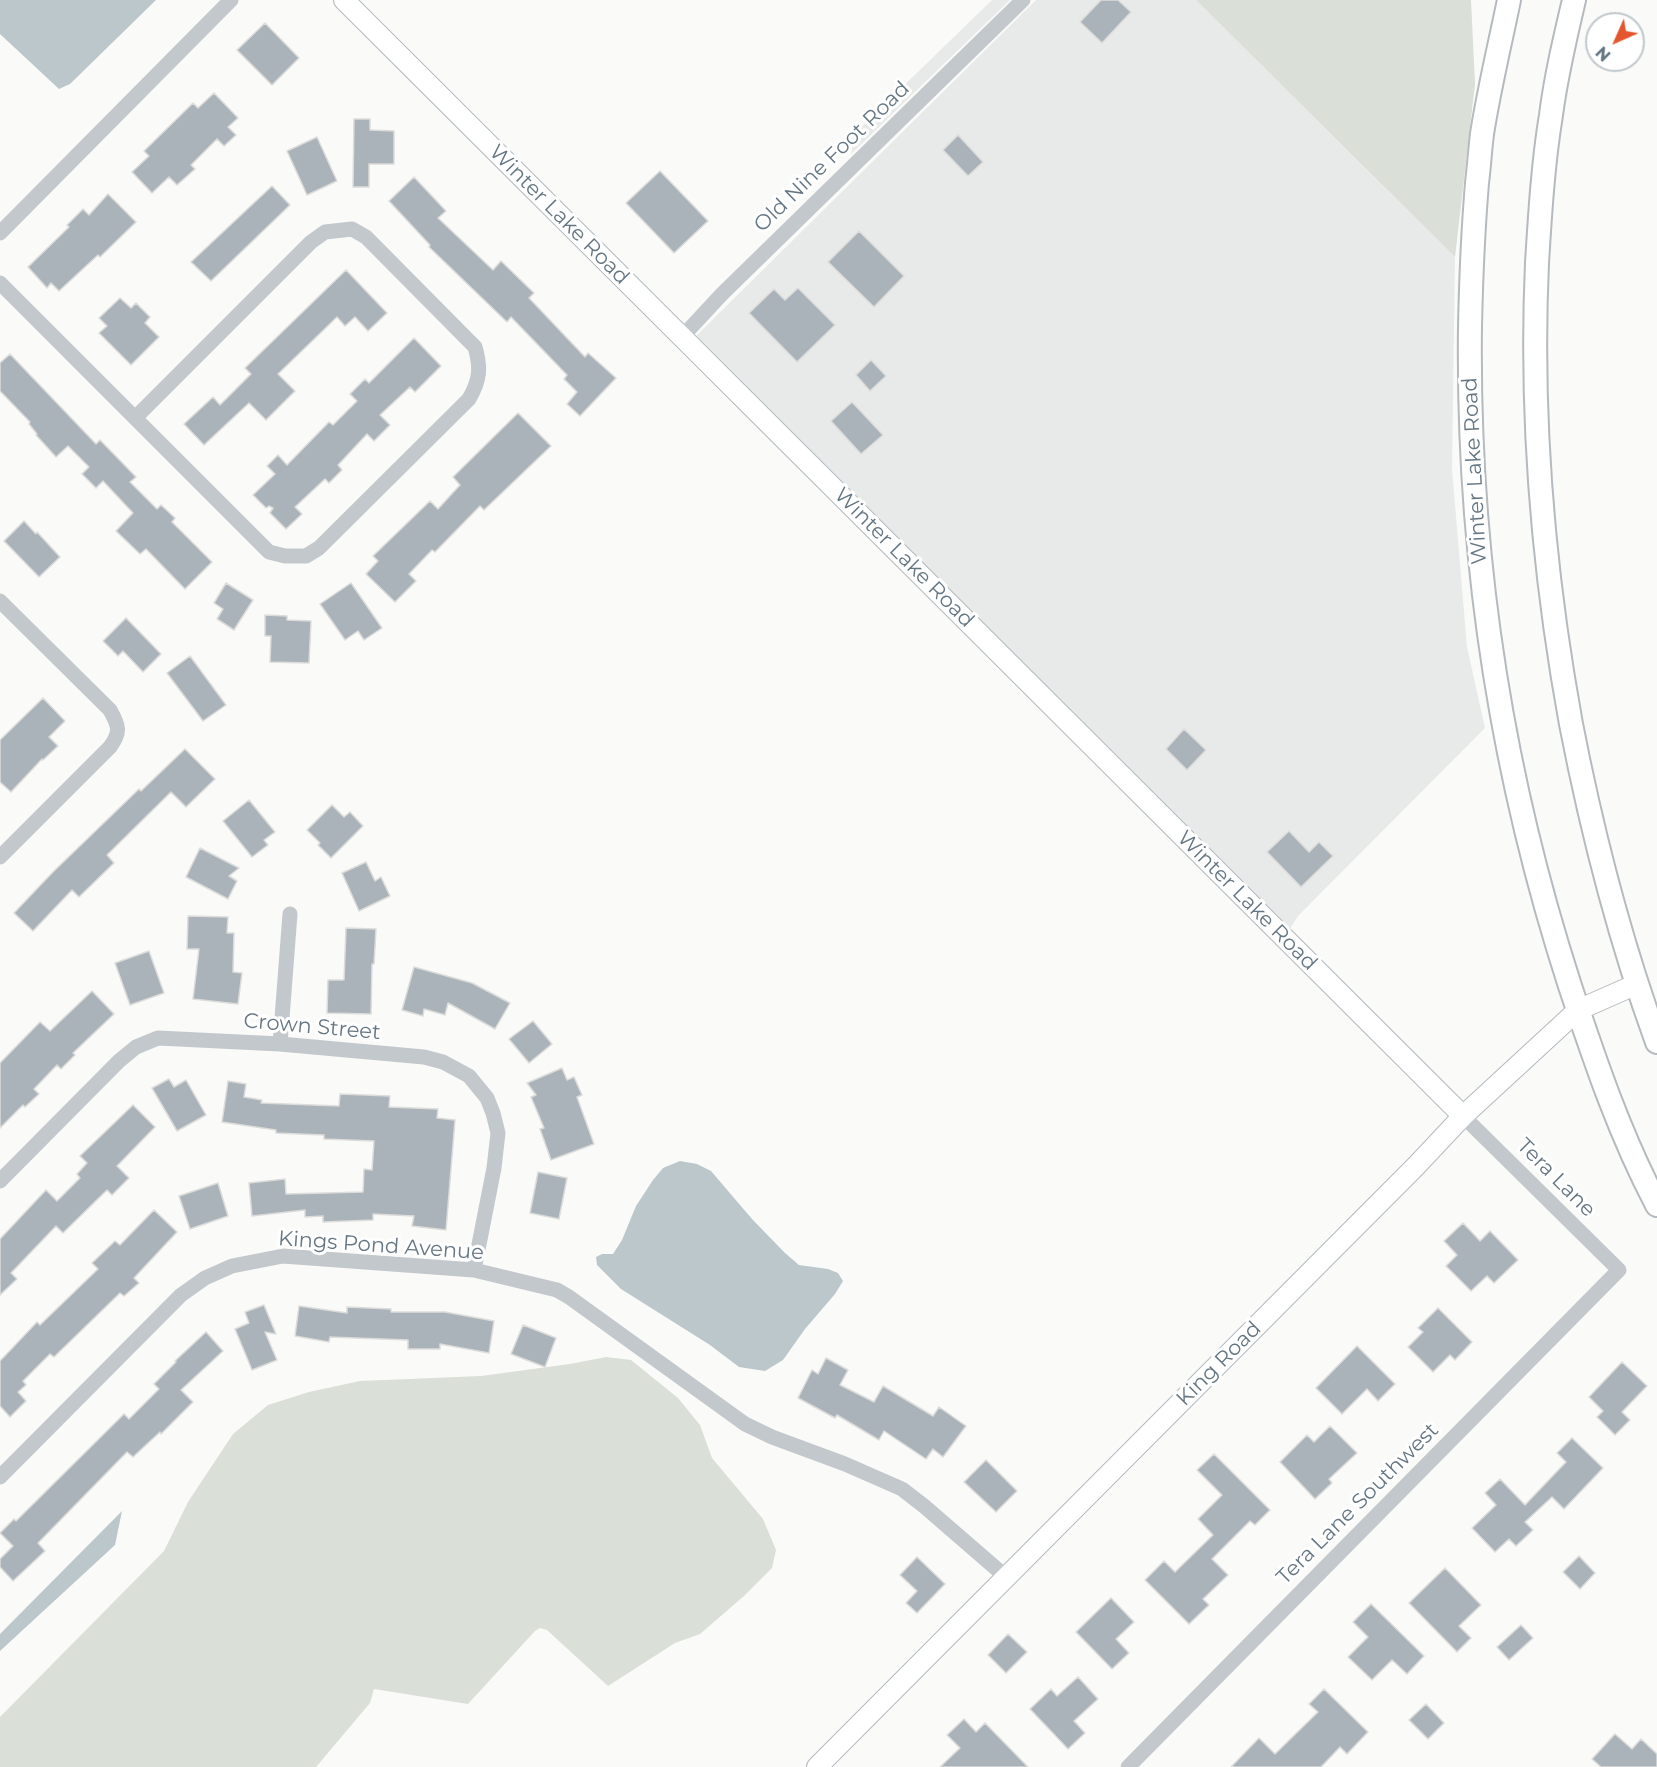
<!DOCTYPE html>
<html>
<head>
<meta charset="utf-8">
<style>
  body { margin:0 }
  #map { position:relative; width:1657px; height:1767px; overflow:hidden; background:#fafaf8; font-family:Montserrat,sans-serif }
  canvas { display:block }
  .north { position:absolute; left:1585px; top:12px; width:60px; height:60px; box-sizing:border-box; background:#fff; border:2px solid #c1c8cd; border-radius:50%; rotate:225deg; font-size:16px; font-weight:700; line-height:24px; text-align:center; color:#657683 }
  .north::after { content:''; display:block; margin:auto; width:21px; height:27px; background:#e4572e; clip-path:polygon(50% 0,100% 100%,50% 72%,0 100%) }
</style>
</head>
<body>
<div id="map">
<canvas width="1657" height="1767"></canvas>
<div class="north">N</div>
</div>
<script>
const context = document.querySelector('canvas').getContext('2d');
context.lineJoin = 'round';
function paint(path, color) { context.fillStyle = color; context.fill(path, 'evenodd'); }
function trace(path, color, width, dash) { context.strokeStyle = color; context.lineWidth = width; context.lineCap = dash ? 'butt' : 'round'; context.setLineDash(dash || []); context.stroke(path); }
function drawText(font, color, halo, rows, align = 'center') {
  context.font = font + ' Montserrat,sans-serif'; context.lineWidth = 6; context.setLineDash([]); context.textBaseline = 'middle'; context.strokeStyle = halo; context.fillStyle = color; for (const [text, x, y, turn = 0] of rows) {
    context.save(); context.translate(x, y); context.rotate((+turn || 0) * Math.PI / 180); context.textAlign = isNaN(turn) ? turn : align; if (halo) context.strokeText(text, 0, 0); context.fillText(text, 0, 0); context.restore();
  }
}
const built = new Path2D(`
  M992 0H1010L851 154 854 134Z
  M1036 0H1196L1455 257 1452 469 1467 647 1485 728 1298 916 1290 929 696 336Z`);
const green = new Path2D(`
  M1196 0H1471L1475 84 1455 257Z
  M606 1357 631 1360 678 1398 700 1425 712 1458 763 1519 776 1550 772 1568 744 1596 700 1634 675 1643 608 1686 547 1630 540 1628 535 1631 468 1704 374 1689 370 1703 316 1767H0V1717L164 1551 188 1502 233 1434 268 1405 309 1392 360 1381 481 1376 570 1364Z`);
const water = new Path2D(`
  M0 0H156L70 84 59 89 0 34Z
  M680 1161 697 1164 711 1171 752 1219 785 1253 799 1265 828 1269 838 1273 843 1281 835 1294 805 1329 783 1360 765 1371 739 1367 710 1345 621 1289 597 1265 596 1257 602 1254H613L622 1240 636 1206 653 1180 663 1168Z
  M122 1511 115 1545 0 1651V1634Z`);
const building = new Path2D(`
  M1101 0H1118L1131 12 1102 43 1080 22Z
  M265 23 299 58 272 85 237 50Z
  M214 93 238 118 228 127 236 135 224 146 217 139 191 165 195 169 177 185 169 177 152 193 132 172 149 156 144 151 193 103 198 108Z
  M354 119H370V130L394 131V164H369V187H353Z
  M958 135 983 162 968 176 943 150Z
  M317 137 337 181 307 195 287 151Z
  M660 171 708 221 674 253 626 203Z
  M414 177 446 211 438 218 493 270 501 261 534 293 529 298 585 357 588 353 616 378 580 416 567 404 577 392 564 379 567 375 511 317 507 322 429 247 430 245 389 201Z
  M272 186 290 205 211 281 191 262Z
  M108 194 136 222 100 257 98 255 59 291 51 283 47 288 28 267 69 227 67 225 83 209 89 215Z
  M859 231 904 276 874 307 828 262Z
  M346 270 387 313 368 331 355 317 345 326 337 317 278 374 295 391 266 420 249 403 204 445 184 424 213 397 220 405 251 374 245 368Z
  M798 288 835 325 797 362 749 313 774 289 785 300Z
  M120 298 131 308 136 303 150 317 145 323 159 337 131 365 99 333 107 326 99 318Z
  M414 338 441 366 415 392 410 387 380 415 390 425 374 441 367 434 338 465 342 470 329 483 325 479 295 507 302 514 286 529 270 513 273 508 269 506 266 508 253 495 275 474 267 466 278 455 287 465 329 422 333 425 357 401 350 394 365 379 369 383Z
  M10 354 96 444 100 440 136 477 130 482 157 509 161 505 175 518 172 522 212 562 185 589 146 549 140 554 116 531 133 513 103 481 96 488 82 474 89 467 68 446 56 457 36 435 37 434 29 424 30 422 0 391V363Z
  M871 360 886 376 870 391 856 375Z
  M852 402 883 435 861 454 831 421Z
  M518 413 551 446 484 510 480 506 435 552 432 550 409 574 416 581 395 602 366 574 378 561 373 556 430 501 438 509 460 485 453 477Z
  M24 521 36 534 37 532 60 557 39 577 4 541Z
  M226 583 253 600 234 630 217 619 223 609 214 603Z
  M351 583 382 628 364 640 358 631 345 640 320 604Z
  M265 615 287 616V620L311 621 309 663 270 662 271 636H265Z
  M126 618 161 654 143 672 123 651 118 656 103 641Z
  M190 656 226 705 203 721 167 673Z
  M43 698 65 721 49 737 58 746 43 760 42 759 11 792 0 782V740Z
  M1184 729 1206 750 1187 770 1166 749Z
  M185 749 215 779 186 807 171 792 107 855 114 863 79 897 72 890 33 931 14 913 53 872 139 789 141 791Z
  M249 800 275 832 264 840 268 845 252 857 223 821Z
  M332 805 344 817 350 812 363 826 331 858 318 845 320 843 307 830Z
  M1289 831 1309 852 1319 842 1333 856 1301 887 1267 852Z
  M200 848 239 868 229 876 237 881 228 899 186 877Z
  M366 862 375 881 381 877 390 896 359 911 342 873Z
  M188 916 228 917 227 933H234L233 972 242 973 238 1004 193 999 199 949H187Z
  M346 928 376 929 374 964H372L371 1014 327 1013 328 980H344Z
  M149 951 164 993 130 1005 115 963Z
  M414 967 472 983 510 1003 495 1029 448 1003 445 1015 424 1009 423 1016 402 1010Z
  M92 991 114 1014 73 1053 75 1055 61 1069 57 1065 34 1089 39 1094 25 1107 23 1105 0 1128V1063L40 1022 50 1031Z
  M533 1021 552 1044 529 1063 509 1039Z
  M562 1068 567 1080 574 1077 582 1095 577 1097 594 1144 551 1160 540 1129 544 1128 531 1097 536 1095 527 1083Z
  M169 1079 174 1087 186 1080 206 1115 177 1131 152 1088Z
  M228 1081 246 1084 244 1097 262 1100 261 1103 339 1106 340 1094 390 1096 389 1107 438 1109 437 1118 455 1120 446 1230 412 1226 414 1216 373 1214V1220L323 1222V1216L305 1217V1210L252 1216 249 1183 285 1179 286 1194 363 1192 364 1169 372 1170 374 1141 324 1139V1135L276 1133V1130L222 1122Z
  M133 1105 155 1127 117 1166 129 1178 112 1195 107 1190 63 1233 56 1226 11 1273 17 1279 0 1295V1239L46 1190 57 1201 80 1178 77 1174 87 1163 80 1156Z
  M538 1172 567 1178 559 1219 530 1213Z
  M218 1183 228 1216 190 1229 179 1196Z
  M154 1210 177 1232 134 1278 139 1283 124 1296 120 1293 54 1357 50 1354 23 1381 26 1385 18 1392 26 1401 10 1417 0 1406V1361L37 1322 40 1325 98 1269 92 1263 115 1241 120 1245Z
  M1463 1223 1480 1241 1490 1231 1518 1260 1494 1283 1487 1276 1471 1291 1446 1266 1457 1255 1444 1241Z
  M264 1305 276 1334 265 1332 277 1360 252 1370 235 1329 249 1323 245 1312Z
  M299 1306 347 1313V1307L391 1309V1312H445L494 1321 489 1353 440 1344V1349H408V1340L330 1337 329 1342 295 1336Z
  M1438 1308 1472 1342 1455 1360 1450 1355 1433 1372 1408 1347 1423 1332 1418 1328Z
  M523 1325 556 1338 545 1367 511 1354Z
  M206 1332 223 1351 181 1390 193 1402 161 1434 160 1432 133 1457 127 1452 38 1543 45 1551 13 1581 0 1567V1559L13 1546 0 1533 14 1519 16 1521 124 1414 129 1419 159 1389 154 1384 176 1362 175 1361Z
  M1357 1346 1395 1384 1378 1401 1367 1389 1342 1414 1316 1388Z
  M826 1358 848 1370 840 1385 874 1402 883 1386 933 1416 939 1407 966 1426 943 1457 933 1449 926 1459 884 1431 879 1440 837 1415 835 1418 798 1398 812 1370 818 1374Z
  M1622 1362 1647 1386 1622 1412 1630 1420 1615 1435 1597 1417 1603 1411 1589 1397Z
  M1330 1426 1357 1453 1329 1479 1332 1483 1315 1499 1280 1462 1307 1435 1314 1442Z
  M1572 1438 1603 1468 1564 1509 1552 1497 1525 1522 1533 1530 1516 1546 1509 1539 1495 1552 1472 1528 1496 1505 1485 1493 1500 1479 1525 1505 1566 1462 1557 1453Z
  M1214 1454 1270 1510 1255 1525 1250 1521 1212 1559 1228 1575 1203 1599 1209 1605 1189 1624 1145 1580 1164 1561 1175 1572 1213 1535 1198 1519 1222 1495 1197 1470Z
  M986 1460 1017 1491 996 1512 964 1482Z
  M1579 1556 1595 1573 1580 1589 1563 1572Z
  M917 1557 945 1584 917 1613 906 1603 917 1591 900 1575Z
  M1445 1568 1481 1605 1459 1626 1471 1638 1457 1652 1409 1603Z
  M1111 1598 1134 1622 1116 1639 1129 1653 1112 1669 1076 1632Z
  M1371 1604 1424 1656 1407 1674 1392 1660 1372 1680 1348 1657 1368 1637 1353 1622Z
  M1521 1625 1533 1638 1509 1660 1497 1647Z
  M1008 1634 1027 1652 1006 1673 988 1655Z
  M1078 1677 1098 1699 1074 1721 1085 1733 1068 1749 1030 1709 1051 1689 1057 1696Z
  M1324 1689 1368 1732 1347 1754 1340 1747 1321 1767H1231L1259 1738 1275 1754 1318 1712 1309 1704Z
  M1426 1704 1444 1723 1428 1739 1409 1720Z
  M964 1719 976 1732 985 1723 1028 1767H940L960 1748 947 1735Z
  M1615 1734 1632 1749 1641 1739 1657 1754V1767H1601L1592 1759Z`);
const street = new Path2D(`
  M352 229 366 237 475 347C481 368 480 380 469 399L319 548 306 556H285L269 552 135 418 311 242 325 232Z
  M0 233 231 0
  M0 283 135 418
  M682 337 722 294 1023 0
  M0 601 110 710C119 726 121 732 110 747L0 857
  M280 1044 290 914
  M0 1181 119 1061 136 1047 158 1038 280 1044 424 1057 443 1062 469 1076 487 1098 493 1113 498 1133 494 1168 474 1270
  M0 1477 181 1295 205 1278 232 1266 283 1256 474 1270 557 1290 569 1297 745 1424 772 1437 845 1464 902 1489 924 1506 1006 1577
  M1128 1767 1619 1270 1463 1116`);
const secondary = new Path2D(`
  M344 0 1463 1116
  M817 1767 1416 1166 1463 1116 1578 1010 1637 984`);
const primary = new Path2D(`
  M1509 0C1500 44 1489 89 1482 134 1480 150 1479 167 1477 183 1473 231 1471 279 1470 326 1467 554 1500 770 1570 986 1595 1061 1620 1135 1657 1205
  M1574 0C1565 38 1556 76 1551 115 1543 164 1540 214 1537 263 1530 418 1543 571 1571 724 1592 832 1619 938 1657 1042`);
const streetNames = [
  ["Old Nine Foot Road",832,157,-44],
  ["Winter Lake Road",559,215,45],
  ["Winter Lake Road",1475,471,-93],
  ["Winter Lake Road",904,558,45],
  ["Winter Lake Road",1247,901,45],
  ["Crown Street",312,1027,5],
  ["Tera Lane",1556,1178,45],
  ["Kings Pond Avenue",381,1246,4],
  ["King Road",1219,1364,-45],
  ["Tera Lane Southwest",1358,1504,-45]
];
paint(built, '#e8e9e9');
paint(green, '#dadfd7');
paint(water, '#bbc7cb');
paint(building, '#aab3b9');
trace(building, '#dcdcda', 1.5);
trace(secondary, '#b3babf', 22);
trace(primary, '#b5babe', 26);
trace(street, '#c3c8cc', 15);
trace(secondary, '#fff', 20);
trace(primary, '#fff', 22);
drawText('21px', '#657683', '#fff', streetNames);
</script>
</body>
</html>
